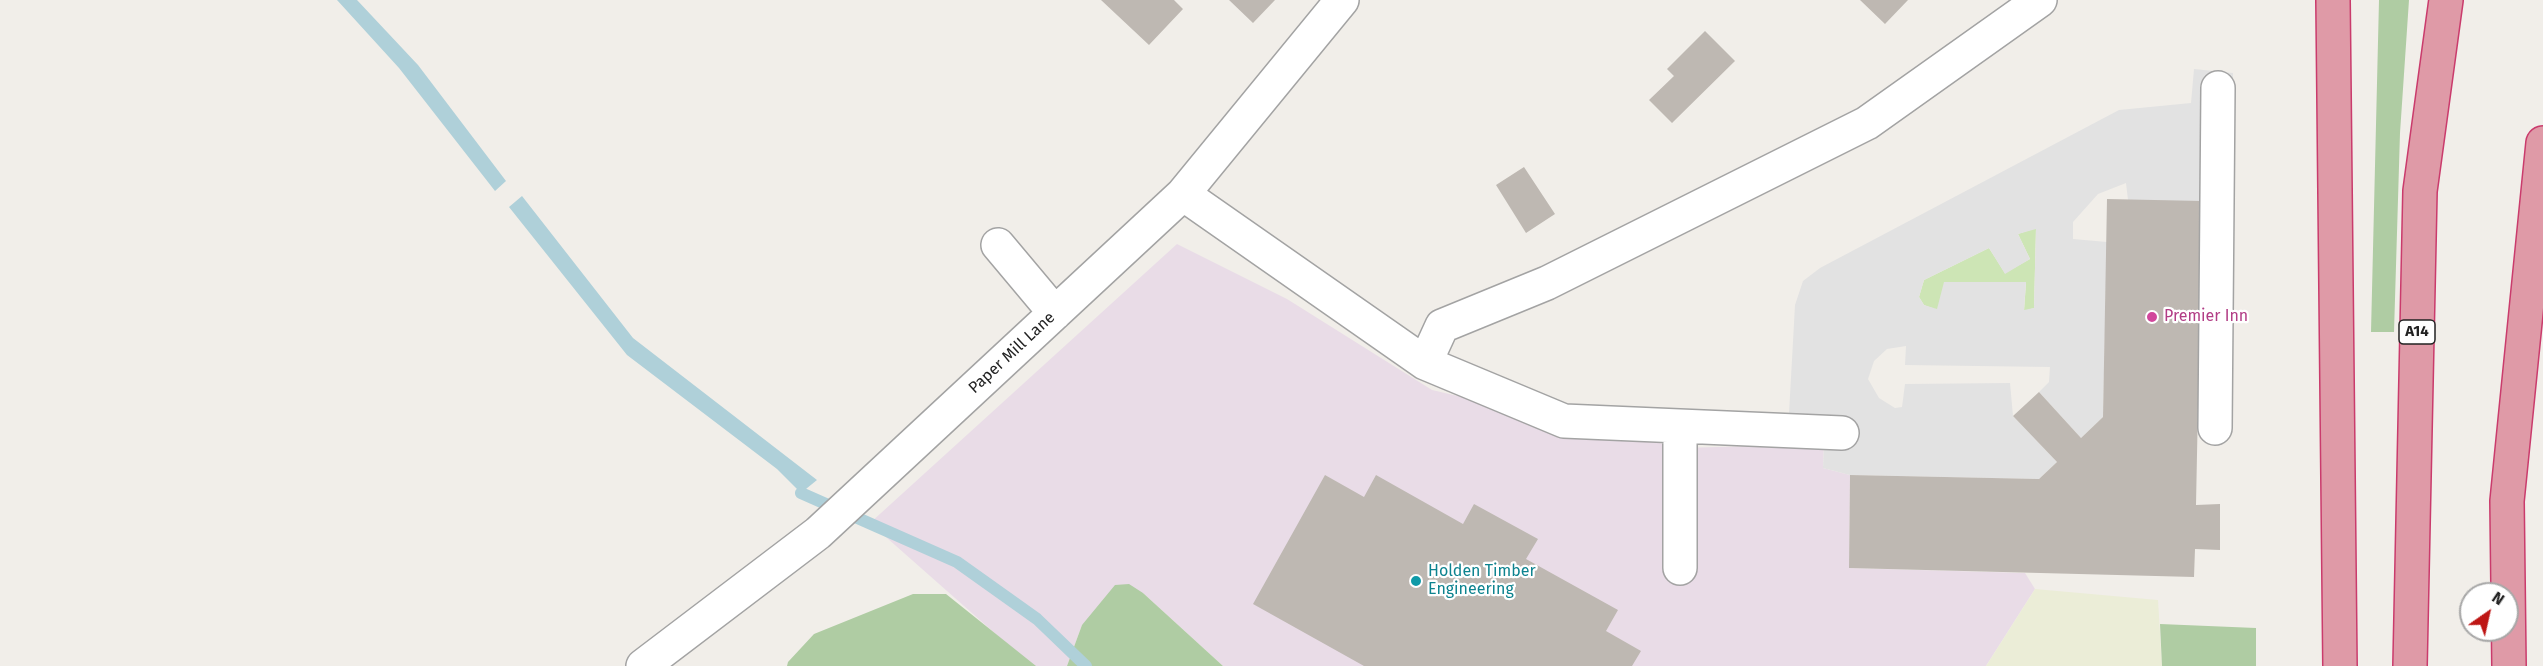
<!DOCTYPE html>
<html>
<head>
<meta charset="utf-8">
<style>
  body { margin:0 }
  #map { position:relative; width:2543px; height:666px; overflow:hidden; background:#f1eee9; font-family:"Fira Sans",sans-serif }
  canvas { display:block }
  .north { position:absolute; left:2459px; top:582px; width:60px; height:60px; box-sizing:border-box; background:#fff; border:2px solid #a7a7a7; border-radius:50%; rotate:34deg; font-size:16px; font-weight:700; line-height:24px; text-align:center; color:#222 }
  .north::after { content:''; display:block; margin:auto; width:21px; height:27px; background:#be1615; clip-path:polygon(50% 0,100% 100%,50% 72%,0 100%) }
</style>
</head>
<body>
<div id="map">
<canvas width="2543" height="666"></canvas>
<div class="north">N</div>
</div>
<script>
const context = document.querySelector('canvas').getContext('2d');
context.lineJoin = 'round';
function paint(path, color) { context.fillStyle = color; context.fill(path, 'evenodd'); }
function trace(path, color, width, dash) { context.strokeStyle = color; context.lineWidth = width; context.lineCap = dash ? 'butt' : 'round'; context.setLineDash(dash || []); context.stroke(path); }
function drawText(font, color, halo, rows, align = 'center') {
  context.font = font + ' "Fira Sans",sans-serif'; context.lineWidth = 4.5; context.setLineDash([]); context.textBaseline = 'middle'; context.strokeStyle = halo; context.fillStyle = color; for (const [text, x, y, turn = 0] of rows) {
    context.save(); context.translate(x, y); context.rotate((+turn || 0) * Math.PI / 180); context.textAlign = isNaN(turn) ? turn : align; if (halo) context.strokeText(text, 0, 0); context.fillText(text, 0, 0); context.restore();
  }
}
const industrial = new Path2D(`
  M1177 244 1287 299 1432 390 1681 448 1824 444 1823 468 1850 475 1849 568 2025 573 2035 589 1986 666H1223L1143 593 1082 625 1067 666H1032L870 523Z`);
const farmland = new Path2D(`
  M2035 589 2158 600 2162 666H1986Z`);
const grass = new Path2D(`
  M2036 228 2034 308 2024 311 2026 283 1937 310 1924 305 1919 297 1924 280 1989 248 2005 273 2030 259 2018 234Z`);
const forest = new Path2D(`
  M2379 0H2409L2400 133 2394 332H2371Z
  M1129 584 1143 593 1223 666H1067L1082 625 1115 585Z
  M913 594H946L1036 666H787L788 662 814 634Z
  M2160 624 2256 628V666H2162Z`);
const parking = new Path2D(`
  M2194 69 2233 73 2232 207 2128 200 2126 183 2098 194 2073 222V239L2107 242 2103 417 2081 438 2039 392 2049 382 2050 367 1905 365 1906 346 1887 349 1874 361 1868 379 1879 398 1895 408 1902 407 1905 384 2010 383 2013 416 2057 462 2039 479 1850 475 1823 468 1824 444 1788 432 1795 305 1803 281 1820 268 2119 110 2191 103ZM2036 229 2034 308 2024 310 2026 282H1944L1937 309 1924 305 1919 297 1924 280 1989 248 2005 274 2030 259 2018 234Z`);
const water = new Path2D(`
  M337 0H357L418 65 506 181 495 191 399 68Z
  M522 196 633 338 817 480 801 493 777 469 627 355 509 207Z`);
const stream = new Path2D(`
  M801 493 957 562 1037 619 1086 666`);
const building = new Path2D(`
  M1101 0H1174L1183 9 1149 45Z
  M1229 0H1275L1253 23Z
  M1860 0H1908L1885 24Z
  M1705 31 1735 61 1672 123 1649 100 1674 76 1667 69Z
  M1524 167 1555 214 1526 233 1496 185Z
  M2107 199 2202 201 2196 505 2220 504V550L2195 549 2194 577 1849 568 1850 475 2039 479 2057 462 2013 416 2039 392 2081 438 2103 417Z
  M1325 475 1364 497 1376 475 1463 524 1474 504 1538 539 1526 559 1618 610 1606 631 1641 651 1632 666H1364L1253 604Z`);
const minor = new Path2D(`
  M1183 194 1425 363 1564 421 1842 433
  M998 245 1055 313
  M1425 363 1442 326 1547 283 1867 123 2040 0
  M2215 428 2218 88
  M1680 568V427
  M643 666 818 533 1183 194 1342 0`);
const highway = new Path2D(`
  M2333 0 2340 666
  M2410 666 2420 191 2446 0
  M2509 666 2507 501 2543 143`);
const markers = [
  [2152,317,6,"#d1479c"],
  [1416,581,6,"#0f9aa8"]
];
const shields = [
  [2417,332,36]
];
const shieldNames = [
  ["A14",2417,332]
];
const hotelNames = [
  ["Premier Inn",2164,317]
];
const streetNames = [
  ["Paper Mill Lane",1012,353,-43]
];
const cultureNames = [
  ["Holden Timber",1428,572],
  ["Engineering",1428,590]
];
paint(industrial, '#e9dce7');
paint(farmland, '#ebedd7');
paint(grass, '#cde5b5');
paint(forest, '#afcca3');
paint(parking, '#e2e2e2');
paint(water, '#afd0d9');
trace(stream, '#afd0d9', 12);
paint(building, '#beb8b2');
trace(minor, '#a3a3a3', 36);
trace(highway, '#ca3b6c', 36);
trace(minor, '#fff', 33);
trace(highway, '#df9aa7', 33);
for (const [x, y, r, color] of markers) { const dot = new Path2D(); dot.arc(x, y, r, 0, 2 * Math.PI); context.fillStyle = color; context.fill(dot); trace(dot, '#fff', 2); }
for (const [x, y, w] of shields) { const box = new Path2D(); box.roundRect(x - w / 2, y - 12, w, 24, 4.5); context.fillStyle = '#fff'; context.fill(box); trace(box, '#222', 1.5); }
drawText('bold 15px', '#222', null, shieldNames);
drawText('16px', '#b23c85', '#fff', hotelNames, 'left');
drawText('16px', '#222', '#fff', streetNames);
drawText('16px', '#0d838f', '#fff', cultureNames, 'left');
</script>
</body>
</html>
